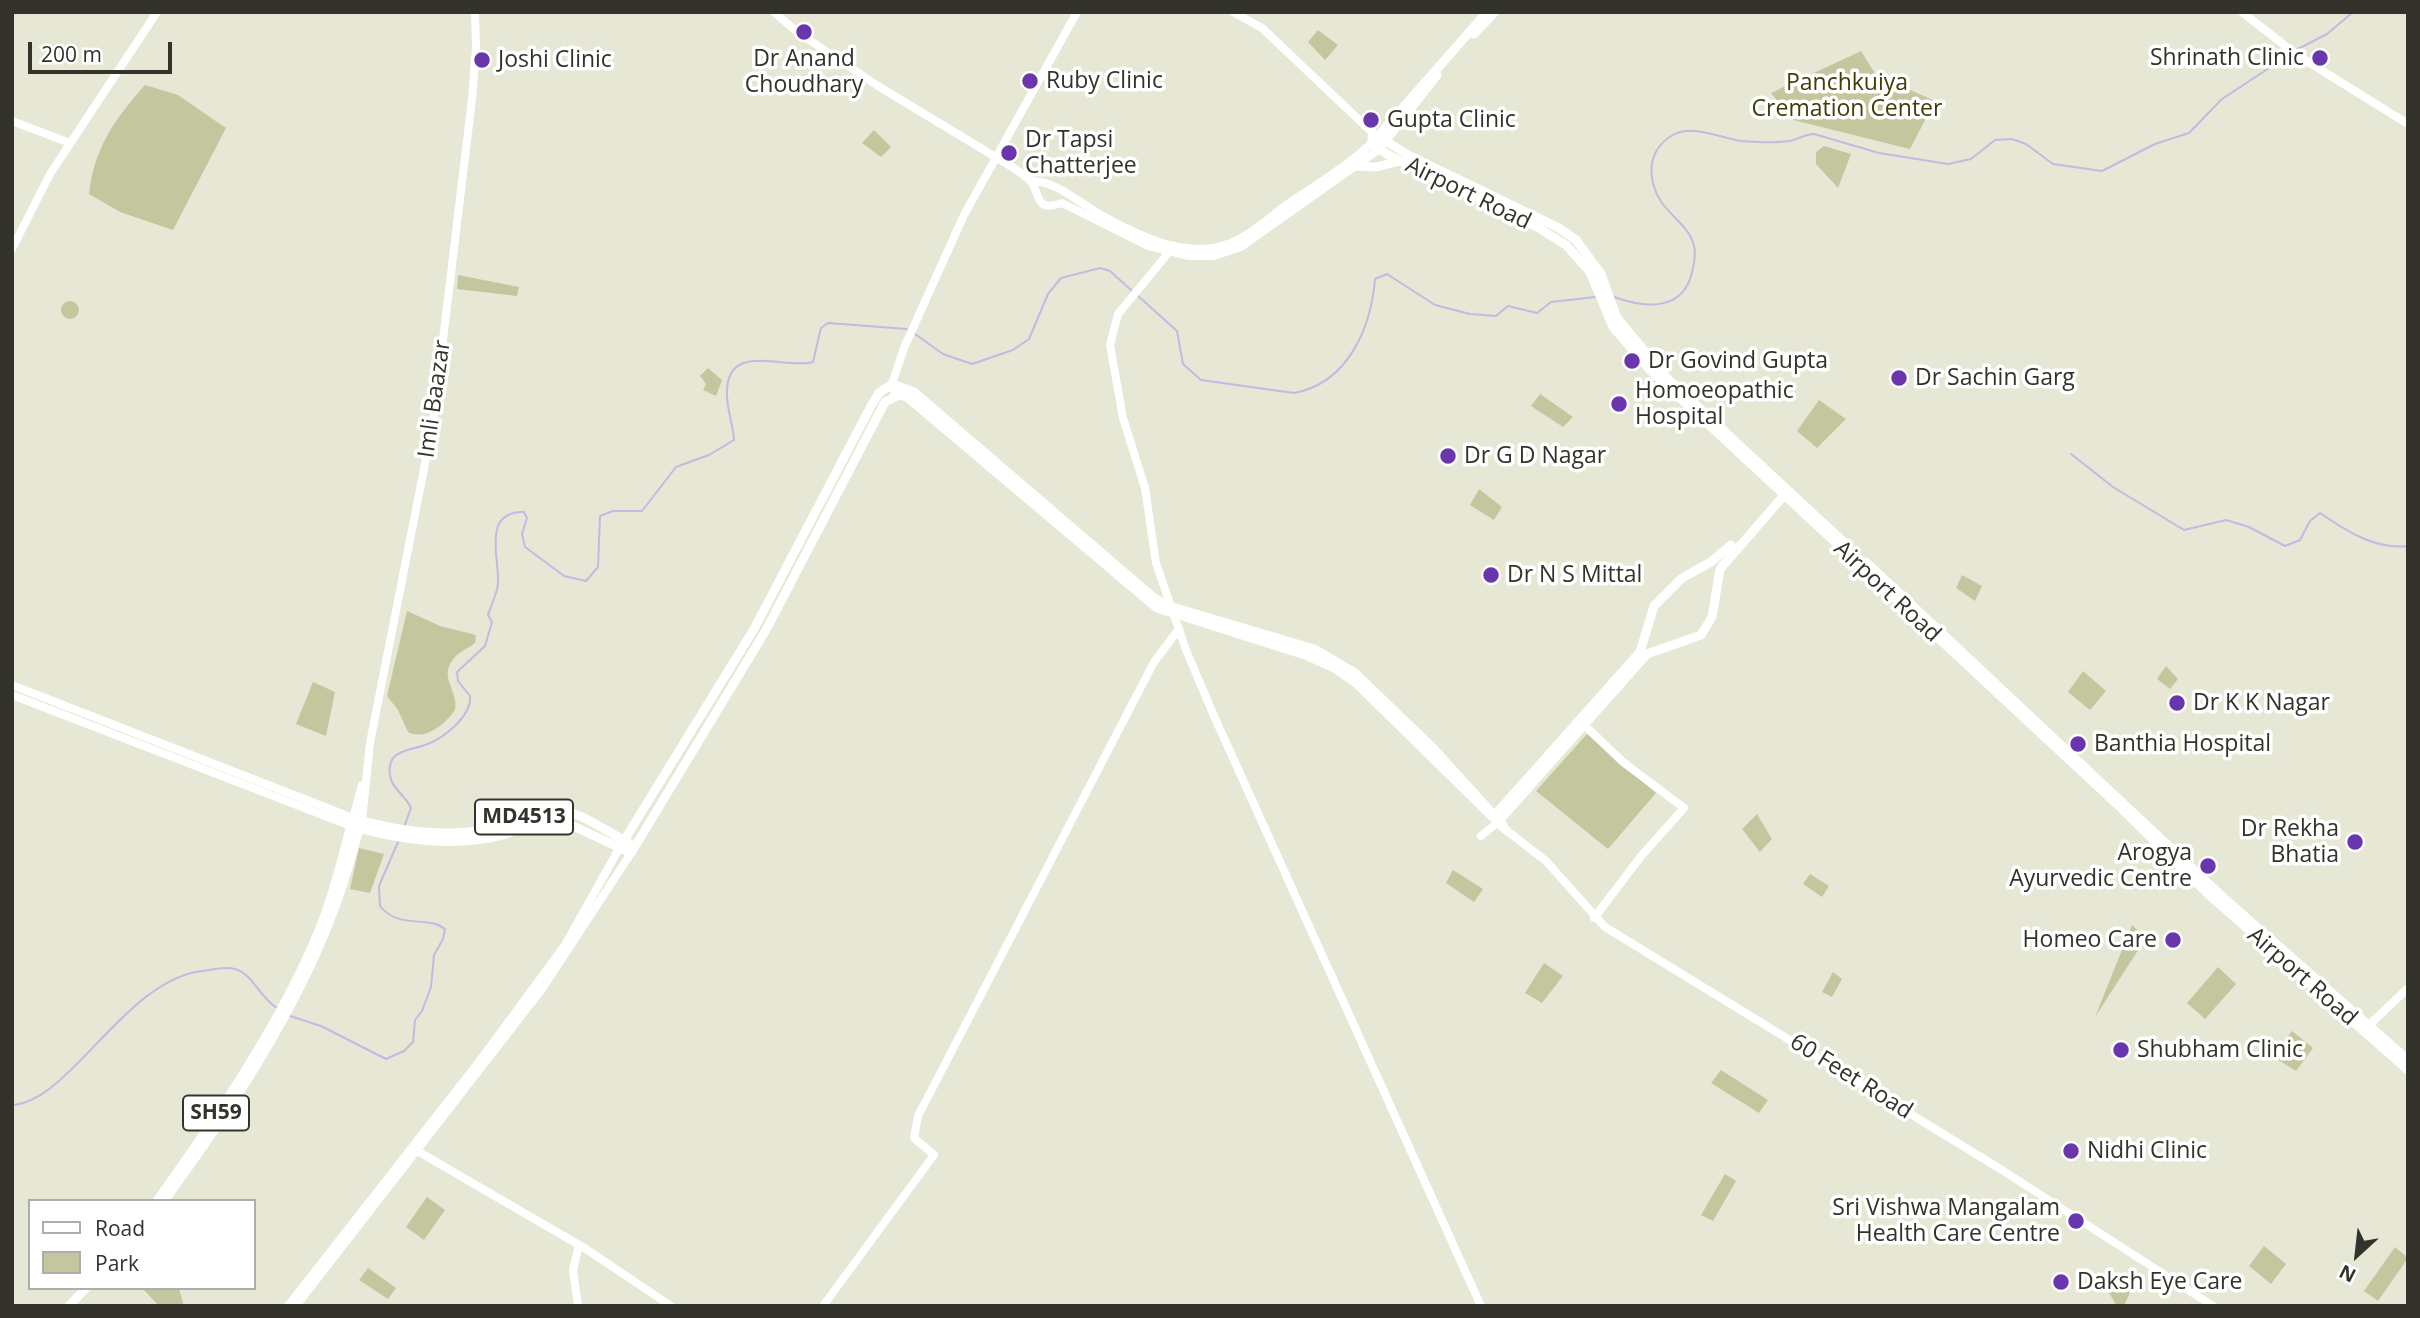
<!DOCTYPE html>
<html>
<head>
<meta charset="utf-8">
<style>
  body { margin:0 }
  #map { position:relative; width:2420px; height:1318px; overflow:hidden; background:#e6e7d5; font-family:"Open Sans",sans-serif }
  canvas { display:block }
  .frame { position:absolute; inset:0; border:14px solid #33332c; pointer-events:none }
  .legend { position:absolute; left:28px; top:1199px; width:228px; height:91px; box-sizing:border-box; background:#fff; border:2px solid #adadab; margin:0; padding:9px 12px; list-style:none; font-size:21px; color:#33332c }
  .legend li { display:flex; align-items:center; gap:14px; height:35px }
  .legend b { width:35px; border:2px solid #adadab }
  .north { position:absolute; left:2322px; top:1220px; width:70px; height:70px; -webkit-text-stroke:5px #fff; paint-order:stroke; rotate:207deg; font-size:19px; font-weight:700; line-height:28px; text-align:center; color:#33332c }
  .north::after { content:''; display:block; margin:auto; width:24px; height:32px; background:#33332c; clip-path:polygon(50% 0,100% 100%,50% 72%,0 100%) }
  .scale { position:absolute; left:28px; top:42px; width:144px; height:32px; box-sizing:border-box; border:4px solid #33332c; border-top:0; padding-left:9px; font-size:21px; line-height:24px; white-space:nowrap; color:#33332c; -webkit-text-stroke:5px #fff; paint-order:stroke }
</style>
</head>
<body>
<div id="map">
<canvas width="2420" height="1318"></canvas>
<div class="frame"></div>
<ul class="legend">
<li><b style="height:9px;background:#fff"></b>Road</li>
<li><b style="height:19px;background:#c4c79e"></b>Park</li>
</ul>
<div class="north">N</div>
<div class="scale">200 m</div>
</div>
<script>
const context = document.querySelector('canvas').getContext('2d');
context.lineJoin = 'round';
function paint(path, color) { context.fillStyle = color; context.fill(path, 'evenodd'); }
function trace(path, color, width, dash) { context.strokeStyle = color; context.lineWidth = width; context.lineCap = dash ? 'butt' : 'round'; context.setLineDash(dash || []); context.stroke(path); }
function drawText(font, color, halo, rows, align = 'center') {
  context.font = font + ' "Open Sans",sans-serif'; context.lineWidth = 7; context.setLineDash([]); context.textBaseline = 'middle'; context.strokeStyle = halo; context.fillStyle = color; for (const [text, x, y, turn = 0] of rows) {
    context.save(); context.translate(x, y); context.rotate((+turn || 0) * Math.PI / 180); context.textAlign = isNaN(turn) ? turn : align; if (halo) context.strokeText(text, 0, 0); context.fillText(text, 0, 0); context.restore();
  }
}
const green = new Path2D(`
  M1318 30 1338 45 1325 60 1308 42Z
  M1861 51 1876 75 1935 101 1910 149 1793 120 1771 93Z
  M145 85 178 95 226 128 173 230 120 212 89 194C94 148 115 119 145 85Z
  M874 130 891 147 881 157 862 143Z
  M1824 146 1851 154 1838 188 1816 164V152Z
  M458 275 519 287 517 296 457 289Z
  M61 310a9 9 0 1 1 18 0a9 9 0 1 1-18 0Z
  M708 368 722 380 716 396 703 390 706 384 700 376Z
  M1540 394 1573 417 1563 427 1531 406Z
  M1819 400 1846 419 1817 448 1797 431Z
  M1479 489 1502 507 1494 520 1470 505Z
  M1962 575 1982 586 1975 601 1956 588Z
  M407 611 440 626 476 635 475 643C469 648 461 651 456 656 436 677 459 689 455 710 445 724 426 741 408 732L398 710 387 696Z
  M2166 666 2178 679 2170 689 2157 679Z
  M2083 671 2106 691 2090 710 2068 692Z
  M313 682 335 692 326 736 296 724Z
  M1587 734 1656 793 1608 849 1536 791Z
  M1757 814 1772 839 1760 852 1742 829Z
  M359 848 384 854 370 893 350 889Z
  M1453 870 1483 889 1474 902 1446 883Z
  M1810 874 1829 886 1822 897 1803 884Z
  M2132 925 2146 938 2095 1017Z
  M1544 963 1563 976 1542 1003 1525 993Z
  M2218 967 2236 984 2205 1019 2187 1003Z
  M1833 972 1842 979 1832 997 1822 992Z
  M2292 1031 2313 1048 2296 1071 2272 1056Z
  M1721 1070 1768 1100 1759 1113 1711 1083Z
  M1725 1174 1736 1181 1713 1221 1701 1215Z
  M427 1197 445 1210 424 1240 406 1227Z
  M2264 1246 2286 1264 2271 1284 2249 1266Z
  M2395 1247 2408 1258 2378 1301 2364 1291Z
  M368 1268 396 1288 388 1299 359 1280Z
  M2107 1275 2131 1290 2124 1306H2117L2101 1280Z
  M142 1288H179L184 1306H159Z`);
const stream = new Path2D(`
  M2296 50 2327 34 2353 12
  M1138 296 1177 331 1183 364 1201 380 1294 393C1348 383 1371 328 1375 279L1387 274 1435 305 1470 314 1496 316 1508 306 1537 313 1551 302 1595 297
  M1614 297C1645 308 1683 312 1692 272 1694 264 1696 254 1694 246 1690 228 1672 217 1662 203 1646 179 1647 150 1673 135 1693 124 1721 138 1741 141 1753 142 1778 143 1789 141 1798 140 1804 134 1814 134L1879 153 1948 164 1971 159 1995 140 2012 139 2026 144 2053 164 2102 171 2155 144 2189 133 2222 99 2292 53
  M915 334 943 354 972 364 1013 350 1029 339 1048 294 1061 278 1100 268 1110 271 1131 290
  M2071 454 2113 487 2184 530 2226 520 2249 527 2285 546 2300 540 2310 521 2320 513C2346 531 2376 550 2408 546
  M404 827 411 808C406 796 392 789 390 776 386 750 408 751 425 745 443 739 472 716 470 696L458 681 457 672 485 646 492 622 488 615C491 605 497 594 498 584 500 560 481 511 524 512L527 518 522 534 525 547 564 576 586 581 598 567 600 516 613 511H642L676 467 709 455 734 440C733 424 726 407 727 391 728 341 786 370 813 362L821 328 828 323 907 329
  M287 1015 321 1026 386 1059 404 1051 413 1042 415 1020 422 1011 431 987 434 955 443 939 445 929C428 915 399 930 380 906L379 886 398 842
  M12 1105C70 1102 125 980 202 971 213 970 224 966 235 969 253 974 260 998 277 1008`);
const secondary = new Path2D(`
  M774 12 796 31 878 86 1017 170C1020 173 1028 178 1031 181 1041 197 1035 212 1062 203L1148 246 1189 256H1214L1241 247 1378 150
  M1233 12 1262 28 1375 135
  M2242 12 2297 55 2408 124
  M12 121 70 143
  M1030 181C1056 180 1079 203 1101 215 1141 237 1192 263 1237 240 1256 231 1272 215 1289 203 1318 184 1345 167 1371 144L1372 134
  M1174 246 1118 314 1110 345 1123 418 1145 488 1156 563 1186 650 1214 716 1481 1306
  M12 249 50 174 157 12
  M895 396 892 384 904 348 964 215 1077 12
  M12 685 353 818 362 785
  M12 695 351 826
  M1581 722 1623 762 1684 808 1642 855 1594 918
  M362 821 370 743 433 423 472 99 476 47 475 12
  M1506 830 1546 861 1605 927 2002 1170 2213 1306
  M1481 836 1497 823
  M2364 1030 2408 988
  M414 1149 586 1249 671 1306
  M288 1306 478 1063 565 945 620 847
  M296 1306 542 989 631 853
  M578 1306 573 1270 579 1245
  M823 1306 934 1155 914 1138 918 1116 1154 662 1179 629`);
const primary = new Path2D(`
  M1487 12 1371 144 1392 157 1537 227 1566 245 1590 272 1613 327 1651 371 2121 808 2205 891 2408 1070
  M1474 34 1495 12
  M1378 136 1408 155 1559 228 1576 240 1601 274 1617 318 1668 379 1848 546
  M1383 144 1437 75
  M1355 166 1376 167 1400 161
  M1866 562 2226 900 2408 1060
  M1494 816 1640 652 1654 606 1682 578 1711 562 1731 545
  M1498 822 1647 654 1701 635 1712 617 1720 569 1787 492
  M351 826C400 840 454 848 503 835 521 830 536 815 554 817L631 853 766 630 885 402 899 395 907 397 1157 608 1305 655 1334 668 1356 683 1506 830
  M620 847 754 629 871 406 879 393 892 384 914 392 1154 598 1169 606 1314 649 1355 673 1433 748 1503 825
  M157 1201C215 1119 275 1033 315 940 332 901 342 859 353 818 400 832 453 839 501 826 518 821 534 807 551 808 578 810 606 831 629 843
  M164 1201C229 1112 294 1016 333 912 344 884 352 854 360 826
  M69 1306 86 1288`);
const markers = [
  [804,32,9,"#6936ad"],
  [2320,58,9,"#6936ad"],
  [482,60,9,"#6936ad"],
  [1030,81,9,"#6936ad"],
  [1371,120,9,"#6936ad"],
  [1009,153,9,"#6936ad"],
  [1632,361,9,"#6936ad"],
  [1899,378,9,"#6936ad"],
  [1619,404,9,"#6936ad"],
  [1448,456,9,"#6936ad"],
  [1491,575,9,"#6936ad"],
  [2177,703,9,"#6936ad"],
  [2078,744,9,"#6936ad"],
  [2355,842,9,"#6936ad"],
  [2208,866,9,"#6936ad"],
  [2173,940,9,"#6936ad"],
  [2121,1050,9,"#6936ad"],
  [2071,1151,9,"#6936ad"],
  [2076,1221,9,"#6936ad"],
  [2061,1282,9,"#6936ad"]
];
const shields = [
  [524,817,98],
  [216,1113,66]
];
const shieldNames = [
  ["MD4513",524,817],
  ["SH59",216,1113]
];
const poiNames = [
  ["Shrinath Clinic",2304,58,"right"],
  ["Dr Anand",804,59,"center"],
  ["Choudhary",804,85,"center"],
  ["Joshi Clinic",498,60],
  ["Ruby Clinic",1046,81],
  ["Gupta Clinic",1387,120],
  ["Dr Tapsi",1025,140],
  ["Chatterjee",1025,166],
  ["Dr Govind Gupta",1648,361],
  ["Dr Sachin Garg",1915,378],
  ["Homoeopathic",1635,391],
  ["Hospital",1635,417],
  ["Dr G D Nagar",1464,456],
  ["Dr N S Mittal",1507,575],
  ["Dr K K Nagar",2193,703],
  ["Banthia Hospital",2094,744],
  ["Dr Rekha",2339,829,"right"],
  ["Bhatia",2339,855,"right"],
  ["Arogya",2192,853,"right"],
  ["Ayurvedic Centre",2192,879,"right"],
  ["Homeo Care",2157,940,"right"],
  ["Shubham Clinic",2137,1050],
  ["Nidhi Clinic",2087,1151],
  ["Sri Vishwa Mangalam",2060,1208,"right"],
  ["Health Care Centre",2060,1234,"right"],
  ["Daksh Eye Care",2077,1282]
];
const parkNames = [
  ["Panchkuiya",1847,83],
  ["Cremation Center",1847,109]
];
const streetNames = [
  ["Airport Road",1468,194,26],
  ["Imli Baazar",435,399,-82],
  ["Airport Road",1887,592,43],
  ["Airport Road",2302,977,41],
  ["60 Feet Road",1851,1077,32]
];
paint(green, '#c4c79e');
trace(stream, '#c5b8e3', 2);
trace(secondary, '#fff', 8);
trace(primary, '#fff', 9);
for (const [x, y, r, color] of markers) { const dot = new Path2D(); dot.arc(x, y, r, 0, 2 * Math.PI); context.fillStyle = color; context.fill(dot); trace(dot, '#fff', 2.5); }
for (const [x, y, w] of shields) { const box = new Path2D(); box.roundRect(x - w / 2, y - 17.5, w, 35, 5); context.fillStyle = '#fff'; context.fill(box); trace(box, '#33332c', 2); }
drawText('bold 21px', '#33332c', null, shieldNames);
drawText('23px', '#33332c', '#fff', poiNames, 'left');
drawText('23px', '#3e3f06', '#fff', parkNames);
drawText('23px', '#33332c', '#fff', streetNames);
</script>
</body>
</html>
